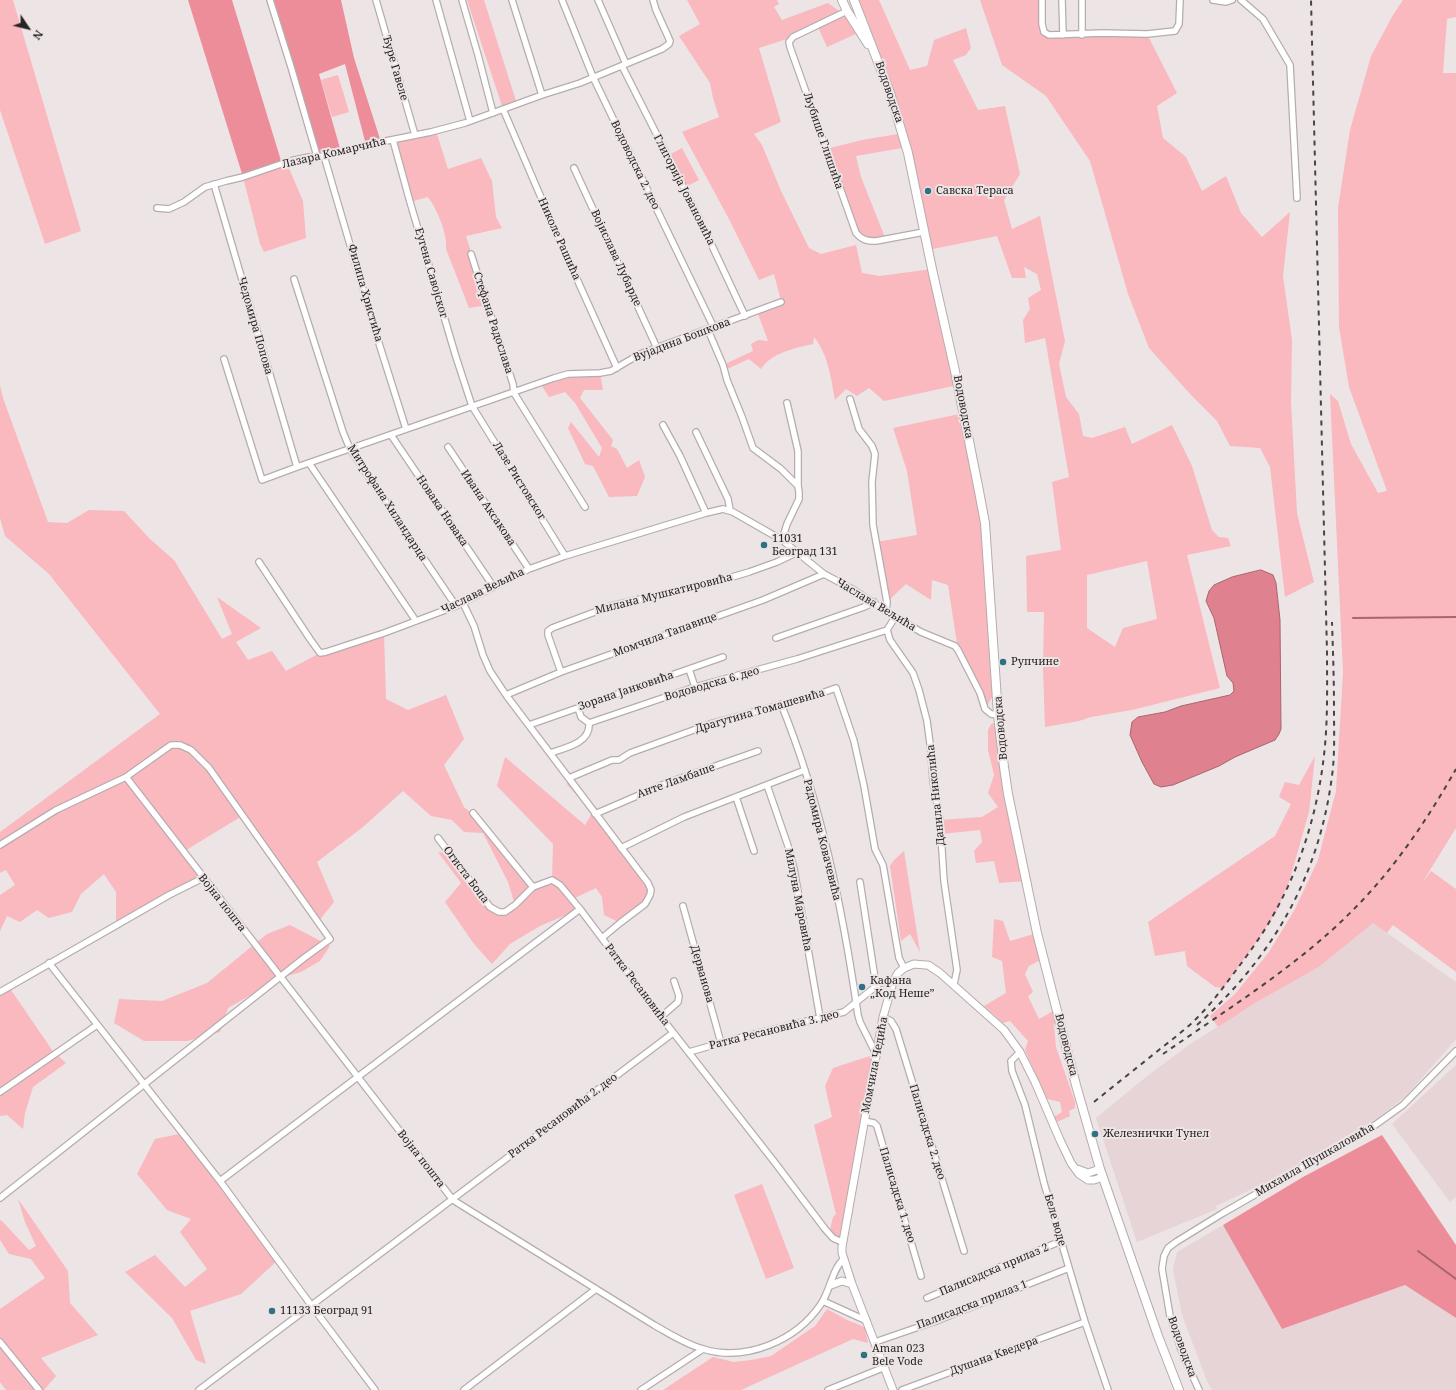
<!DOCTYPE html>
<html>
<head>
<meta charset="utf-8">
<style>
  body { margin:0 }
  #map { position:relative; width:1456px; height:1390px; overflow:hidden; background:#ede4e5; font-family:"Noto Serif",serif }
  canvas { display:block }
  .north { position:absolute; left:8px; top:8px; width:40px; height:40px; -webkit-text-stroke:3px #ede4e5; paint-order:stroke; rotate:125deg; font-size:11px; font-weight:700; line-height:16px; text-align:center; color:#272424 }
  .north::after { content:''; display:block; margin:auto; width:14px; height:18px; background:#272424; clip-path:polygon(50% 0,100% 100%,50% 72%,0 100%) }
</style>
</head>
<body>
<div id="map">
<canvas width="1456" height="1390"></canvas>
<div class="north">N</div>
</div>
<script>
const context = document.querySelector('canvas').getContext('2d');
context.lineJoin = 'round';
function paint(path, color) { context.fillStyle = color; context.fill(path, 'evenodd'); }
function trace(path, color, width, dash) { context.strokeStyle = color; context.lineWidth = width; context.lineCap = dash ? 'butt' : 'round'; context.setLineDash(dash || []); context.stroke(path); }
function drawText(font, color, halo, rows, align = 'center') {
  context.font = font + ' "Noto Serif",serif'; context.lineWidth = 4; context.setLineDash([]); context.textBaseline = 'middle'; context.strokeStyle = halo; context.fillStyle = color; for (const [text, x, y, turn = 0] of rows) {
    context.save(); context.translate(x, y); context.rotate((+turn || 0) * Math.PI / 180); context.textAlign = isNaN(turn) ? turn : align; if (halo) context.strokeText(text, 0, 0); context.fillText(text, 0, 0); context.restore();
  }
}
const built = new Path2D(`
  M1373 923 1456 982V1039L1407 1095 1378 1118 1269 1181 1216 1206 1217 1209 1137 1242 1096 1118 1151 1073 1189 1045 1255 1003 1319 967Z
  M1456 1065V1197L1450 1202 1392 1124Z
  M1223 1225 1282 1329 1405 1285 1456 1318V1390H1212L1207 1381 1182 1315 1173 1269 1177 1252Z`);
const green = new Path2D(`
  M0 0H13L81 231 45 244 0 110Z
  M467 0H484L517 104 503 109Z
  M687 0H777L779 4 774 7 782 20 828 3 842 13 847 11 860 32 827 47 817 25 793 37 759 48 781 122 754 134 762 145 781 191 809 248 821 254 856 245 862 273 880 276 932 269 958 385 884 401 869 388 857 396 846 389 835 400C831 378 828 354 814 337L813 344C795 348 771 353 761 369L749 359 725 370 723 365 753 351 751 344 758 340 768 341 757 311 781 301 774 274 759 280 730 221 682 132 719 117 713 98 710 83 679 36 700 24Z
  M854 0H879L910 70 927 66 934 40 966 28 971 48 966 55 953 60 978 110 1005 106 1020 174 1004 200 1012 229 1040 216 1065 341 1059 364 1066 397 1079 414 1083 436 1092 438 1125 427 1132 444 1172 425 1192 466 1212 530 1219 537 1228 538 1231 546 1187 555 1220 688 1132 710 1091 717 1079 721 1045 727 1043 669 1044 612H1027L1026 556 1061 550 1052 482 1069 477 1045 338 1025 343 1023 320 1030 309 1028 298 1041 290 1037 274 1024 267 1026 278H1012L997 236 928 250 908 153ZM1147 561 1157 619 1123 628 1115 647 1087 628V575Z
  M980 0H1040L1044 32 1147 34 1177 93 1157 106 1163 138 1186 157 1202 191 1226 176 1241 213 1262 237 1290 212 1283 276 1292 340 1291 402 1297 513 1314 582 1285 597 1270 467 1260 448 1230 446 1217 421 1192 396 1149 348 1128 294 1090 161 1046 96 1002 65Z
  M1403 0H1456V17L1447 19 1443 73H1456V828L1422 883 1431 871 1456 889V972L1393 925 1387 933 1373 923 1319 967 1255 1003 1218 1027 1210 1016 1235 994 1269 952 1295 909 1318 860 1336 791 1343 672 1330 394 1338 401 1351 444 1378 493 1387 491 1349 387 1339 327 1338 208 1350 130 1371 56 1393 15Z
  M338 75 349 112 332 117 321 80Z
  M436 131 448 169 481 158 492 181 496 217 502 228 466 236 488 305 469 308 446 249C448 235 437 209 428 197L410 202 393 140Z
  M898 134 902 148 856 156 861 177 886 240 860 239 826 149 862 140Z
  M682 148 699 180 684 188 667 156Z
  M288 166 303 201 306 238 264 252 260 244 243 177Z
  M600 373 603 390H584L580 398 613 440 611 446 617 449 627 468 639 460 645 477 637 496 609 497 593 466 585 464 568 428 571 422 599 457 602 448 575 403 565 392 549 397 540 383 554 378Z
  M0 385 3 398 48 522 67 523 89 510 124 511 150 539 174 560 222 639 232 634 217 597 261 628 236 642 248 660 272 651 286 671 320 653 384 633 386 699 408 710 446 695 464 739 444 765 464 807 485 825 533 887 552 880 553 844 497 786 505 757 585 825 592 813 566 783 573 784 651 890 648 900 620 923 604 915 602 897 596 888 573 899 580 909 540 926 510 944 492 964 474 944 445 902 461 883 438 852 451 854 490 907 499 912 515 905 508 882 483 833 464 832 452 820 431 816 403 791 363 827 317 862 334 902 318 922 242 816 183 852 203 878 116 925V892L104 874 81 894 72 912 49 918 37 910 20 922 7 916 0 931V895L15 885 6 870 0 873V832L160 714 49 574 5 536 0 518Z
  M964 413 978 486 997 689 985 709 958 650 948 585 932 580 931 600 906 584 887 602 876 542 917 535 907 471 893 428Z
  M999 722 1027 881 999 883 994 861 976 863 974 851 982 842 980 830 941 834 940 820 982 817 998 807 988 793 994 775 988 750V730L991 724Z
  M1315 756 1309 812 1289 882 1277 910 1260 937 1223 988 1215 987 1187 966 1185 951 1155 956 1148 922 1275 836 1291 804 1279 797 1285 782 1299 785Z
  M904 851 920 952 910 934 901 941 890 866 894 860Z
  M994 919 1003 921 1010 941 1037 933 1044 958 1029 966 1025 974 1033 992 1028 996 1039 1019 1057 1009 1060 1022 1054 1024 1056 1047 1075 1102V1108L1069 1111 1070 1116 1057 1122 1054 1117 1062 1112 1060 1102 1047 1099 1025 1050 1028 1041 1010 1021 1003 1023 984 1006 1006 993 1002 961 992 957Z
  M290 925 330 946 320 961 301 972 280 978 228 1008 220 1032 187 1041H144L114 1023 119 999 162 1001 207 983 267 934Z
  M9 987 52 1050 66 1063 33 1087 25 1113 23 1129 7 1115 0 1116V992Z
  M876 1054 842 1242 829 1234 833 1217 836 1214 814 1125 832 1117 825 1086 833 1068Z
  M179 1134 220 1181 278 1260 241 1294 190 1311 206 1364 196 1360 172 1318 125 1272 155 1255 185 1287 207 1269 180 1232 191 1219 167 1210 137 1174 155 1139Z
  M762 1184 794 1268 766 1279 734 1195Z
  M18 1199 68 1271 70 1303 98 1335 41 1358 56 1376 44 1390H6L0 1382V1309L45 1278 31 1259 9 1254 0 1240V1221L1 1220 29 1250 36 1246 25 1222Z
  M827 1309 847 1320 862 1326 865 1328 868 1343 853 1339 741 1390H663L713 1357 734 1362 751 1360 771 1356 815 1326Z`);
const forest = new Path2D(`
  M188 0H232L282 164 243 177Z
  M270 0H341L354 58 381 142 366 145 345 64 319 74 341 152 317 156Z
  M1382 1135 1456 1245V1318L1405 1285 1282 1329 1223 1225 1303 1177Z`);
const water = new Path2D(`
  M1261 570 1273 575 1276 583 1280 620 1281 729 1279 734 1275 740 1235 757 1219 766 1173 785 1161 787 1154 784 1142 762 1130 735 1132 722 1138 717 1165 712 1181 706 1230 695 1234 691 1233 683 1227 676 1214 618 1206 601 1209 591 1214 585 1232 577Z`);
const stream = new Path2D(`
  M1353 618 1456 617
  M1418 1251 1456 1279`);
const minor = new Path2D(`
  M270 0 291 67 317 156
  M376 0 415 135
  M436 0 470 121
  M462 0 478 55 493 113
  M512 0 542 95
  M562 0 593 77 714 328
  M598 0 626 64
  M1042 0V24L1044 32 1049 35 1102 33 1147 34 1175 31 1179 24 1180 0
  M1062 0 1063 35
  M1213 0 1226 2 1232 0
  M1241 0 1263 19 1290 65 1297 198
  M847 11 793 37 789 42 790 47 856 233C862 240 867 241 876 241L924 232
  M1082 35V0
  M622 66 699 218 745 316
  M503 109 558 237 617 368
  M393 140 410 202 456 357 472 406 565 556
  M324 156 377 337 406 429
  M574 168 657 348
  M214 184 297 467
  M157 208 169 209 184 202 205 187 226 181 243 177 290 161 309 157 324 156 366 145 431 132 465 123 542 95 580 83 662 49 669 44 670 41 656 10 653 0
  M471 254 513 384 514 393 585 507
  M294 279 343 432 350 449 456 606
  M708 330 723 365 727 380 742 417 753 448 781 469 798 486 799 492V499L787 524 782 540
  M224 359 262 480 297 467 554 378 568 374 600 373 611 371 640 354 781 302
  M850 399 859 429 872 446 875 454 872 482 873 525 887 602 886 611
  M787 403 798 451V486
  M663 425 680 456 706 513
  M696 432 728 499 730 510
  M391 435 493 586
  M448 447 529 569
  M309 463 416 621
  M259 562 310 639 320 653 326 652 384 633 456 606 529 569 565 556 706 513 723 509 733 512 782 540 824 574 854 590 886 611 921 632 955 646 958 650 980 693 985 709 991 714 998 715
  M463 603 474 626 483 655 490 671 506 695 648 883 651 890 650 895 645 904 620 923 602 938
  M895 617 887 630 890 640 913 673 919 690 927 721 931 751 933 781 940 820 944 881 957 970 954 984
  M776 638 864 607 874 602
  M689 669 695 687
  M561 672 548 635V631L552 628 611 606 722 580 749 572 777 562 798 552
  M506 695 561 672 763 600 824 574
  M781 704C821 802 843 911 858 1015L860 1022 876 1054
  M578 708 581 717 589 723
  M529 725 723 657
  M550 753C565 748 591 743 589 723L695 687 797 659 887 630
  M126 777 453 1200 654 1325C670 1334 685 1344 703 1349 746 1362 796 1341 821 1304 830 1291 833 1267 844 1259
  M569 778 612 760H619L630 753 713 723 813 696 836 688 854 741 864 786 875 849 883 865 899 958 904 968
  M767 785 788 846 794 869 820 1018
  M736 797 754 851
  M473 813 533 887
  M595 814 667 783 758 751
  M438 838 490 907 499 912H505L515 905 533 887 552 880 560 885 580 909 661 1017 776 1164 825 1229 833 1238 842 1242
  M0 845 56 810 126 777 171 745H180L191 750 209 768 330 939 304 958 0 1198
  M621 848 684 817 805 770
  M860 882 876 985
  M683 906 721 1043
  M49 963 220 1181 311 1305 375 1390
  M0 992 169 895 203 878
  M661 1017 678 1002 679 996 674 981
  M883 1017 891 1021 896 1029 964 1251
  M689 1052 735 1039 844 1012 880 983 888 981 893 982
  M1020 1052 1011 1061 1012 1071 1025 1105 1044 1183 1061 1241 1085 1322 1108 1390
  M0 1092 97 1025
  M864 1121 874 1123 877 1126 921 1276
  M220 1181 580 909
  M927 1298 1061 1241
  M823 1301 867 1321
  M0 1342 39 1390
  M875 1342 936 1321 1069 1268
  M199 1390 673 1033
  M464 1390 596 1289
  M641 1390 703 1349
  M828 1390 885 1367
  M902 1390 1085 1322
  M1199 1390 1183 1355 1170 1316 1162 1269 1164 1256 1168 1248 1176 1242 1223 1213 1371 1128 1403 1105 1456 1051`);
const tertiary = new Path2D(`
  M1077 1169 1088 1173 1100 1169
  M831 1285 842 1281 852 1284
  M893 1390 852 1284 842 1253V1247L883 1017 893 982 898 973 904 968 914 964 925 965H928L940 973 1004 1030 1020 1052 1035 1082 1060 1140 1071 1163 1079 1174 1088 1180H1094L1103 1177`);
const secondary = new Path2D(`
  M842 0 847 11 868 44
  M854 0 890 93 908 153 932 269 955 371 978 486 985 523 998 715 1004 767 1008 794 1037 933 1076 1085 1100 1169 1158 1336 1179 1390`);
const rail = new Path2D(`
  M1197 1025C1272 958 1319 877 1332 776 1335 754 1334 732 1334 710 1334 681 1333 652 1332 622
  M1163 1054C1226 1010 1299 965 1353 910 1395 868 1427 820 1456 769
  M1094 1102C1116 1084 1138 1067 1160 1049 1173 1039 1186 1029 1197 1018 1211 1004 1222 989 1234 973 1249 953 1264 933 1276 910 1302 863 1318 809 1324 755 1328 721 1327 686 1327 652L1311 0`);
const markers = [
  [928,191,4,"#2e7183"],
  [764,545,4,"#2e7183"],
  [1003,662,4,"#2e7183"],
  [862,987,4,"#2e7183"],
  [1095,1134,4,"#2e7183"],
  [272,1311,4,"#2e7183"],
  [864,1355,4,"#2e7183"]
];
const streetNames = [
  ["Ђуре Гавеле",395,68,74],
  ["Водоводска",889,92,71],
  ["Љубише Глишића",823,141,71],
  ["Лазара Комарчића",334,153,-13],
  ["Водоводска 2. део",635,165,64],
  ["Глигорија Јовановића",684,190,63],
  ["Николе Рашића",559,239,66],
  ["Војислава Лубарде",616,258,65],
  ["Еугена Савојског",431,273,74],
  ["Филипа Христића",365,293,74],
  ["Стефана Радослава",493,323,72],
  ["Чедомира Попова",255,326,74],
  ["Вујадина Бошкова",682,340,-21],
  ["Водоводска",963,407,79],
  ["Лазе Ристовског",519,481,58],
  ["Митрофана Хиландарца",387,503,57],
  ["Ивана Аксакова",488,508,56],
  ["Новака Новака",442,511,56],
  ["Часлава Вељића",483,591,-26],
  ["Милана Мушкатировића",664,594,-14],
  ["Часлава Вељића",876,605,31],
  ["Момчила Тапавице",665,635,-20],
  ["Водоводска 6. део",712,684,-16],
  ["Зорана Јанковића",626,691,-19],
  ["Драгутина Томашевића",760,711,-16],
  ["Водоводска",1001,728,-95],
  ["Анте Ламбаше",676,781,-20],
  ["Данила Николића",936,795,-96],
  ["Радомира Ковачевића",822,840,76],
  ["Огиста Бопа",466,875,53],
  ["Милуна Маровића",798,900,79],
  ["Војна пошта",222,903,52],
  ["Дерванова",702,974,74],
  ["Ратка Ресановића",637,985,53],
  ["Ратка Ресановића 3. део",774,1030,-14],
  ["Водоводска",1066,1045,76],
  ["Момчила Чедића",875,1065,-79],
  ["Ратка Ресановића 2. део",563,1116,-37],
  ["Палисадска 2. део",927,1132,73],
  ["Војна пошта",421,1159,52],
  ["Михаила Шушкаловића",1315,1160,-30],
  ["Палисадска 1. део",897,1195,73],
  ["Беле воде",1055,1220,74],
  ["Палисадска прилаз 2",994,1270,-23],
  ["Палисадска прилаз 1",972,1305,-21],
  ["Водоводска",1182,1347,70],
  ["Душана Кведера",994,1356,-20]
];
const poiNames = [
  ["Савска Тераса",936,191],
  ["11031",772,539],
  ["Београд 131",772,552],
  ["Рупчине",1011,662],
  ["Кафана",870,981],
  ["„Код Неше”",870,994],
  ["Железнички Тунел",1103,1134],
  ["11133 Београд 91",280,1311],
  ["Aman 023",872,1349],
  ["Bele Vode",872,1362]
];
paint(built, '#e6d4d6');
paint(green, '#fab8bf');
paint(forest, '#ed8d9a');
paint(water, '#df818e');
trace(water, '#a8656e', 1);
trace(stream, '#a8656e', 2);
trace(minor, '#b5adad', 8);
trace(tertiary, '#b5adad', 9);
trace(secondary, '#b5adad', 10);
trace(minor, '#fff', 5.5);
trace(tertiary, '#fff', 7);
trace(secondary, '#fff', 8);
trace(rail, '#484445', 2, [5, 5]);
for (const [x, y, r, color] of markers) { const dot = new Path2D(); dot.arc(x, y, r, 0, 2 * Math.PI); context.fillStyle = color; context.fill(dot); trace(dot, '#ede4e5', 1.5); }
drawText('11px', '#272424', '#ede4e5', streetNames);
drawText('11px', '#272424', '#ede4e5', poiNames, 'left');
</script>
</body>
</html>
